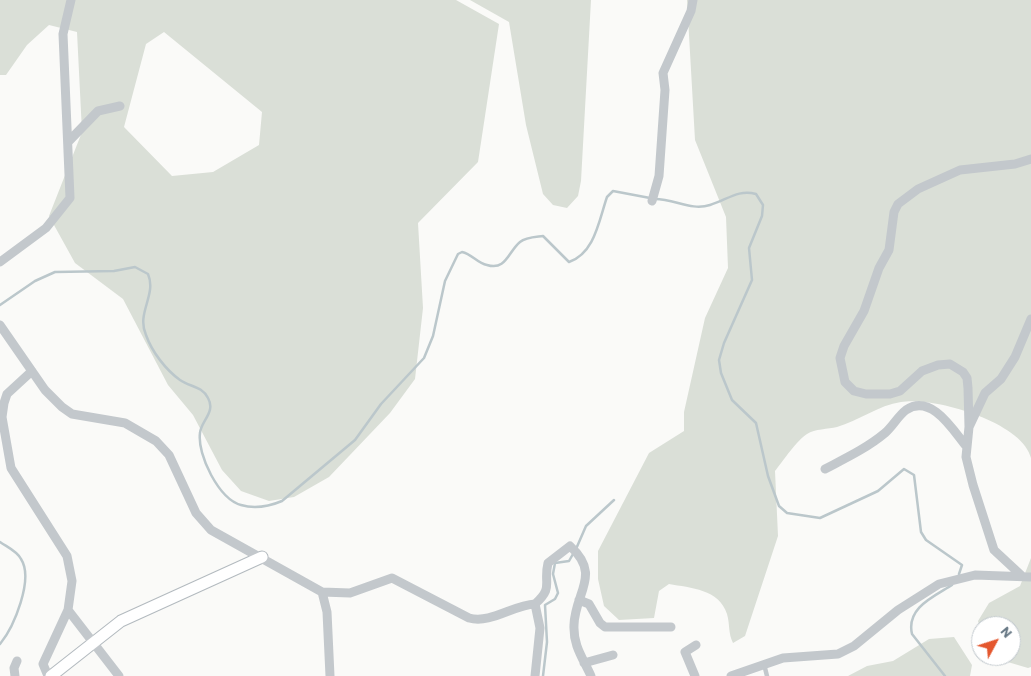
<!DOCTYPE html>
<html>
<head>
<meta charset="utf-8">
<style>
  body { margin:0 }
  #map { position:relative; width:1031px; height:676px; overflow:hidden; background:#fafaf8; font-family:Barlow,sans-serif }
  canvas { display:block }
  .north { position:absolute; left:971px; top:616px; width:50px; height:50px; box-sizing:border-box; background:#fff; border:1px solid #c1c8cd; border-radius:50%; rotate:50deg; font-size:14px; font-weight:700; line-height:20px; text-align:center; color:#657683 }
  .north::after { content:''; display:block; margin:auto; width:18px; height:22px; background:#e4572e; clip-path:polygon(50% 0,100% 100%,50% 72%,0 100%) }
</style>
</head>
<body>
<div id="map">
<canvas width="1031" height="676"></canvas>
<div class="north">N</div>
</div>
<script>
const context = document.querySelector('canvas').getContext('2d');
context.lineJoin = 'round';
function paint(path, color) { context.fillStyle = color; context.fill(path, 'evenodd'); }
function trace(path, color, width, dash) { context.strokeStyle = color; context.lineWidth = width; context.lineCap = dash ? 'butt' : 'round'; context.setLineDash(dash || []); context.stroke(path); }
const green = new Path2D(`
  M0 0H456L499 24 478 162 418 223 423 308 415 379 390 413 329 477 294 497 269 501 241 491 222 470 193 415 168 385 123 299 75 263 49 216 82 132 77 32 49 25 27 45 6 75H0ZM164 32 262 112 259 145 213 172 172 176 124 127 146 44Z
  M470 0H591L581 181 578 196 567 208 553 205 543 194 526 125 509 22Z
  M687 0H1031V458C1023 422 933 396 901 402 879 405 858 421 837 427 828 429 815 429 807 434 798 439 782 462 775 471L778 536 745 636 733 643C728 633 730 624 727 614 719 589 691 588 669 584L659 591 654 618 619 620 604 606 598 579V551L649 453 684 431V412L705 318 728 268 726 217 695 140Z
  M1031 558V667L1028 668 1001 660 997 656H1011V626H981V633L978 621 989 603 1020 586Z
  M954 637 972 665 970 676H848L867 666 893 661 929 639Z`);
const stream = new Path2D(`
  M655 199C675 199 691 211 710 205 727 200 738 189 756 194L763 205 762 216 749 248 752 280 724 343 719 360 721 373 732 400 756 423 768 476 779 506 787 513 820 518 878 491 904 469 914 475 921 532 926 540 962 565 959 574
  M0 305 35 281 55 272 114 271 135 267 148 274C157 295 136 313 146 335 152 352 166 370 180 380 190 387 202 386 208 398 216 412 201 421 200 433 197 455 219 499 241 505 254 509 270 506 282 501L355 440 381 404 424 358 433 336 445 281 458 254 462 252C472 254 477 263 487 265 506 271 508 252 520 242 526 237 536 237 543 236L569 262C595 253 599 220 607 197L613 191 650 198
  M0 542C7 547 17 551 21 559 34 579 14 627 0 644
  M576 549 586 526 614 500
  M543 676 547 642 545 605 555 599 558 593 553 574 555 563 569 561 573 554
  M945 676 912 634C906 608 933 597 952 585`);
const lane = new Path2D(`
  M764 664 767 676`);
const street = new Path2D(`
  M68 142 98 111 120 106
  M652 201 659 176 665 90 663 73 691 11 693 0
  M0 262 46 228 70 198 63 34 71 0
  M0 325 45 390 62 407 72 414 125 423 156 441 169 455 196 513 211 530 322 592 327 612 330 676
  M32 371 7 394 4 403 2 417 11 468 67 556 72 581 68 610 119 676
  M969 427 985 393 1001 379 1015 357 1031 319
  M825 469C846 458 867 448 885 433 893 426 898 416 906 410 931 393 953 430 966 446
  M1022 576 994 550 973 485 966 457 969 427 968 388 967 378 963 372 950 364 938 365 922 371 900 391 890 394H866L854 391 845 382 840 358 844 346 864 311 879 268 889 250 894 212 898 204 918 189 960 170 1015 164 1031 159
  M322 592 350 593 392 578 469 618C491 624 513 605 535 604 554 587 543 584 548 563L570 546C602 575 575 592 574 625 573 646 583 658 591 676
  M579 600 589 604 600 623 605 627H671
  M535 604 540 628 535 676
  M584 663 613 655
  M15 676 14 668 17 661
  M48 676 43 664 68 610
  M695 676 685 652 696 645
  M731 676 783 658 838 654 854 646 898 610 939 584 975 575 1031 577`);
const secondary = new Path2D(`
  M51 676 121 621 262 557`);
paint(green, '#dadfd7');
trace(stream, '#bbc7cb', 2.5);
trace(secondary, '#b3babf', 13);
trace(lane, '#c3c8cc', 4.5);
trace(street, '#c3c8cc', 9);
trace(secondary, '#fff', 11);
</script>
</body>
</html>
